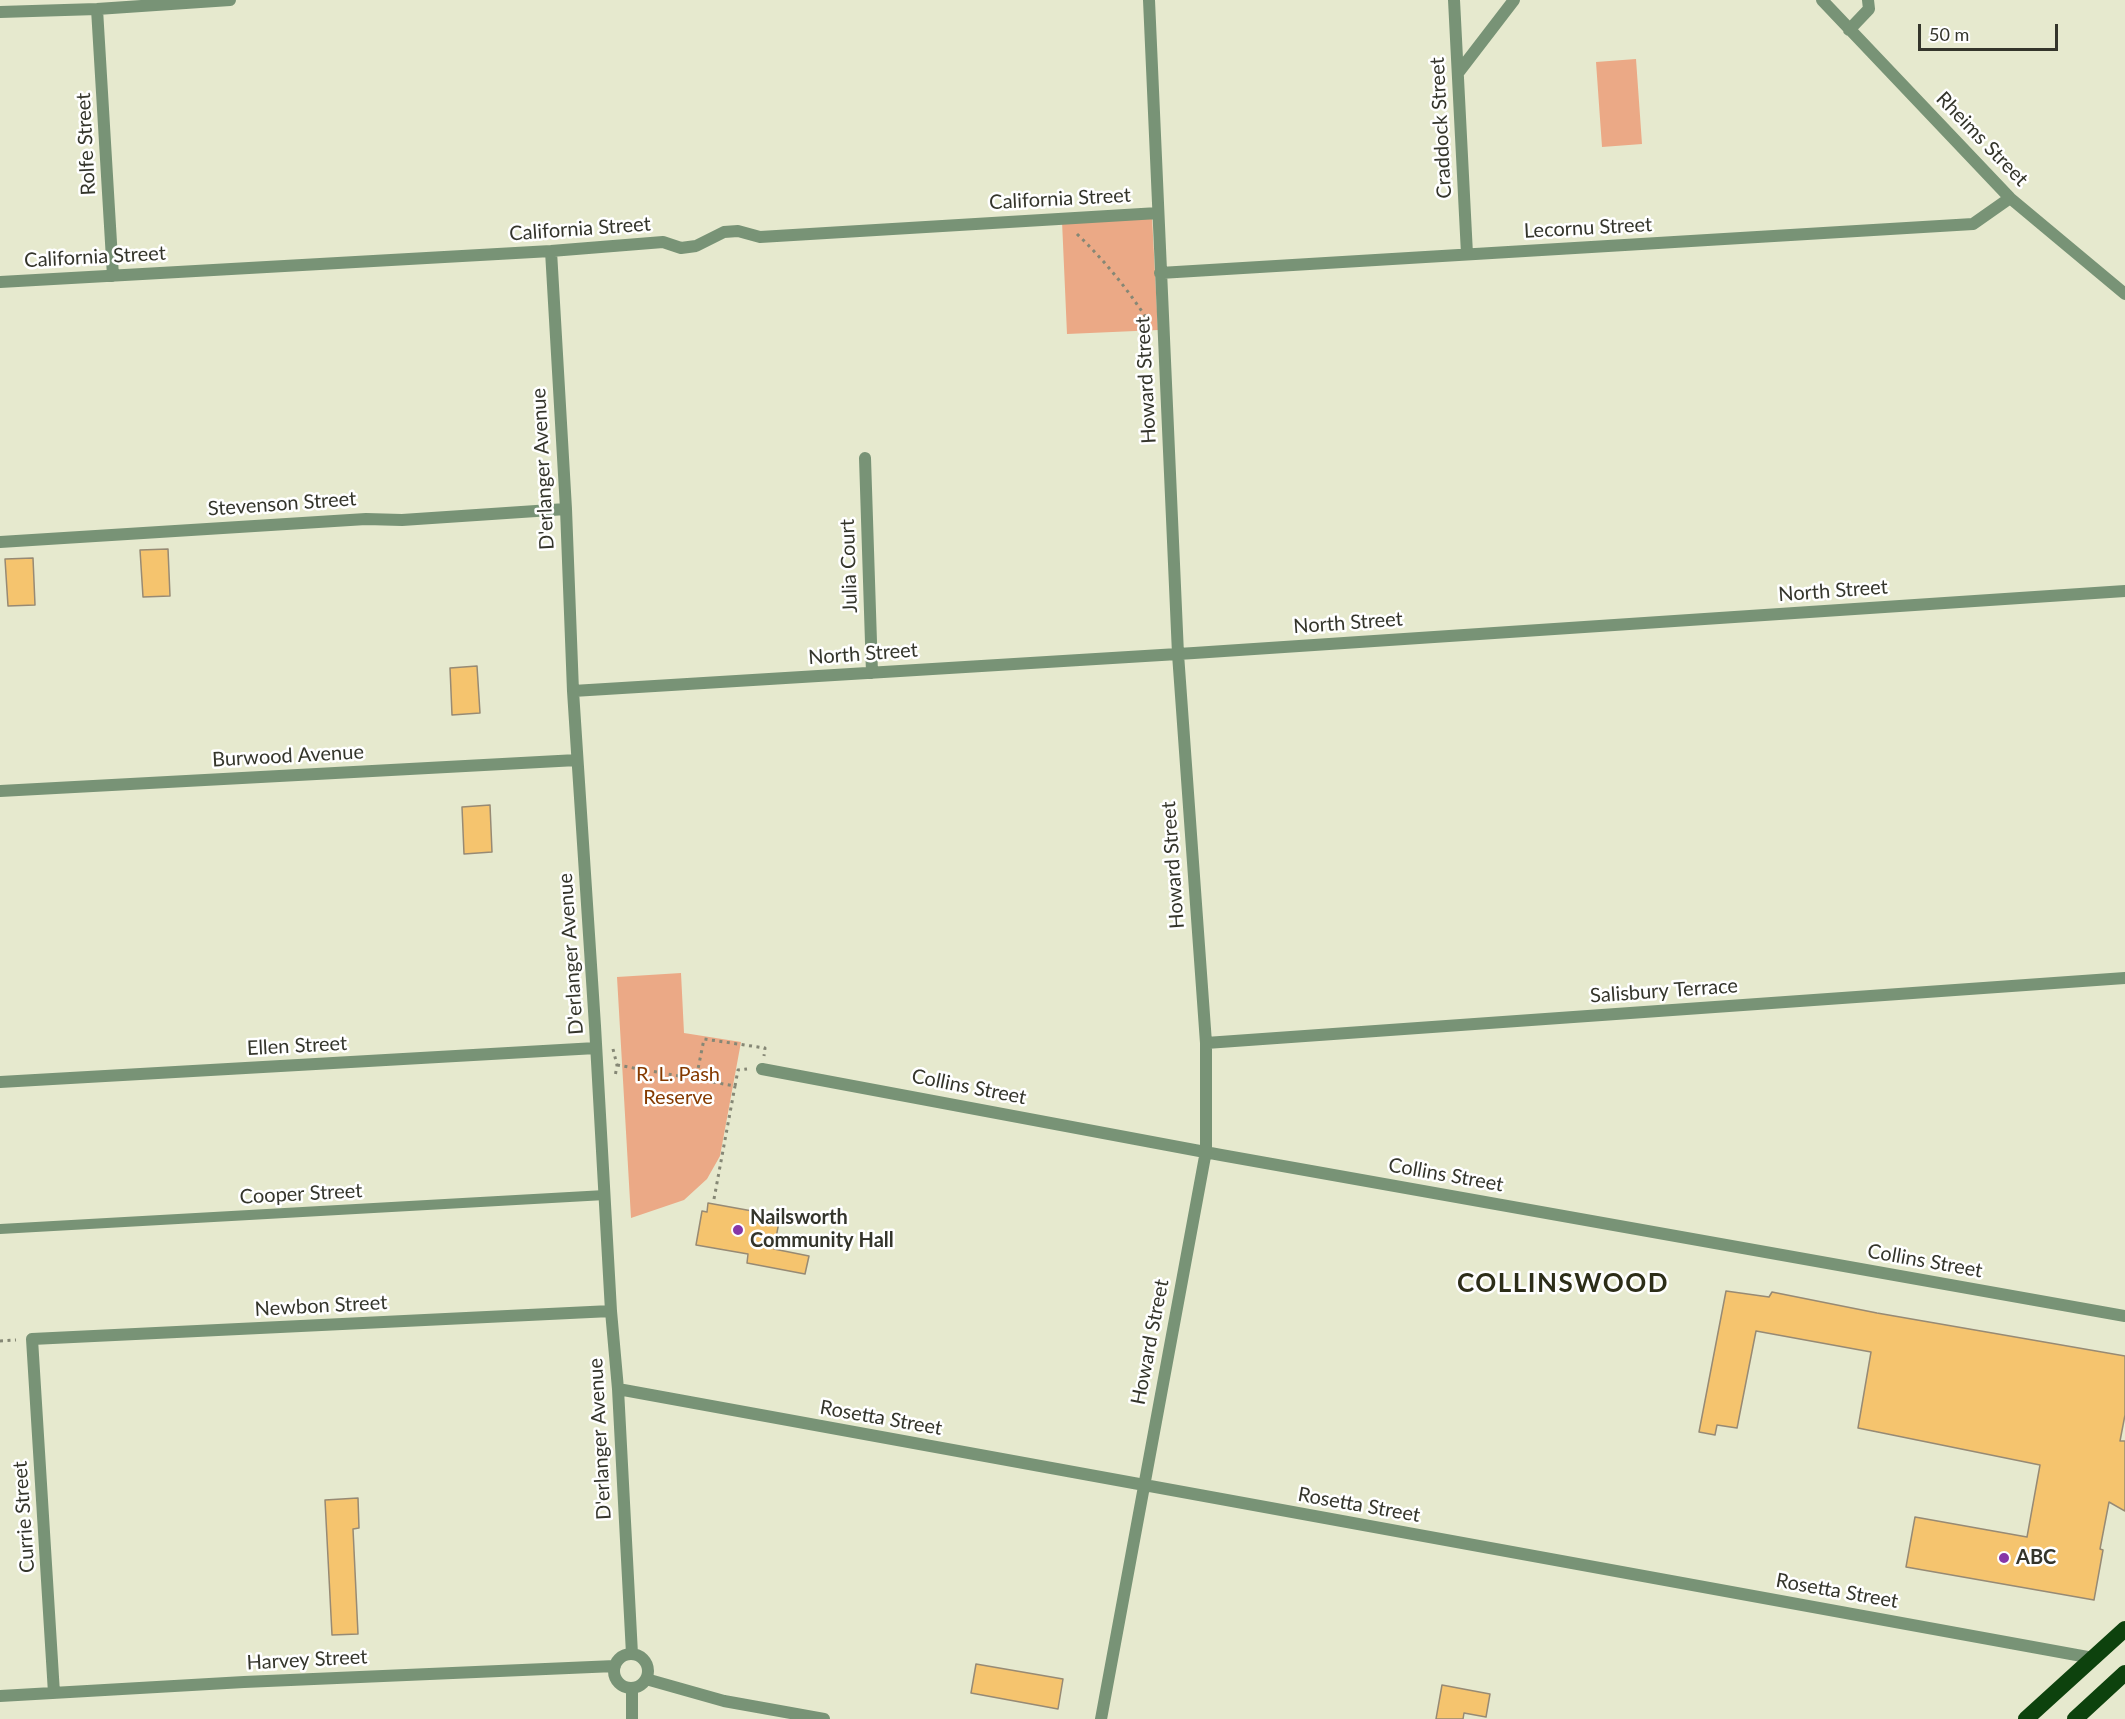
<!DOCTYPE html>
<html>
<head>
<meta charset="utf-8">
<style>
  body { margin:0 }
  #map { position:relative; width:2125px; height:1719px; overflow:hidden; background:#e6e9ce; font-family:Lato,sans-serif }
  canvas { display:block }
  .scale { position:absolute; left:1918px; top:24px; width:140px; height:27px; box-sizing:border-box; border:3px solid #34352b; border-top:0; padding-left:8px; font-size:18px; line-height:21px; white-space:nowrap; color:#34352b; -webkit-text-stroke:4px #fff; paint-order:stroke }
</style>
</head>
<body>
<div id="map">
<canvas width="2125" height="1719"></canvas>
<div class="scale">50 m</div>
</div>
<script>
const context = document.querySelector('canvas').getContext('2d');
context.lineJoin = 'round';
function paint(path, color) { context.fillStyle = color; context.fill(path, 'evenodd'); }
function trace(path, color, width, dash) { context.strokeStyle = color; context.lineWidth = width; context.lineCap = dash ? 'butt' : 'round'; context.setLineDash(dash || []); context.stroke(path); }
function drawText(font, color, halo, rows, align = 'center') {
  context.font = font + ' Lato,sans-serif'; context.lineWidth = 5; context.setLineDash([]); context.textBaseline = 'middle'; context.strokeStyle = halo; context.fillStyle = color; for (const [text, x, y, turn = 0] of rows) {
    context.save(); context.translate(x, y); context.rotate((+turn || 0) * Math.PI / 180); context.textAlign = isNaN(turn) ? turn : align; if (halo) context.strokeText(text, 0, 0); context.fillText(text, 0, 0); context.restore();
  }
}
const green = new Path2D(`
  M1636 59 1642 144 1602 147 1596 62Z
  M1152 217 1158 330 1067 334 1062 221Z
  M681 973 684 1033 741 1042 720 1156 707 1179 684 1200 631 1218 617 977Z`);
const building = new Path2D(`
  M168 549 170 596 143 597 140 550Z
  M33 558 35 605 8 606 5 559Z
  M477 666 480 713 452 715 450 668Z
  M490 805 492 852 464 854 462 807Z
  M708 1203 780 1216 774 1249 809 1256 805 1274 747 1263 748 1254 696 1245 702 1211 707 1212Z
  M1726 1291 1769 1297 1772 1292 1877 1313 2125 1356V1415L2120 1441H2125V1511L2109 1502 2100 1549 2103 1550 2094 1600 1906 1567 1915 1517 2027 1537 2040 1465 1858 1428 1871 1352 1756 1331 1737 1428 1717 1425 1715 1435 1699 1432Z
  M358 1498 359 1528 353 1529 358 1634 332 1635 325 1500Z
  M976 1664 1063 1679 1058 1709 971 1693Z
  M1442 1685 1490 1694 1486 1717 1464 1713 1463 1719H1436Z`);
const path = new Path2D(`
  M1077 234C1104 260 1126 287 1147 319
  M613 1049 617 1065 615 1077
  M617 1065 735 1086 738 1070 747 1069
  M686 1076 698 1069 704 1039 765 1048 764 1056
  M714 1199 735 1086
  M0 1341 16 1340`);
const service = new Path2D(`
  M0 1229 605 1195`);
const minor = new Path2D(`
  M1454 0 1467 254
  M1822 0 2010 198 2125 294
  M97 9 113 276
  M0 12 97 9 230 0
  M1849 30 1869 9 1868 0
  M1458 73 1514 0
  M551 251 566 509 573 691 595 1026 611 1311 618 1389 632 1654
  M1160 273 1973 224 2010 198
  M0 282 551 251 663 242 681 248 696 246 724 232 738 231 760 237 1158 213
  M865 458 872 673
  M0 542 366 519 402 520 566 509
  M573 691 1194 653 2125 591
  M0 791 577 760
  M1206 1043 2125 978
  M762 1069 1221 1155 2125 1316
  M0 1082 596 1048
  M618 1389 2093 1658
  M614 1671a17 17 0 1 1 34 0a17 17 0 1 1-34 0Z
  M646 1679 724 1701 824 1719
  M632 1688V1719
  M54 1693 32 1339 611 1311
  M0 1696 244 1682 615 1666
  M1101 1719 1206 1151V1043L1178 654 1149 0`);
const trunk = new Path2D(`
  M2026 1719 2125 1629
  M2075 1719 2125 1673`);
const markers = [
  [738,1230,6,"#8737a7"],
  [2004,1558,6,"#8737a7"]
];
const streetNames = [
  ["Craddock Street",1441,128,-93],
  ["Rheims Street",1982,139,46],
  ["Rolfe Street",86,144,-93],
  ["California Street",1060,199,-3],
  ["Lecornu Street",1588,228,-3],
  ["California Street",580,229,-4],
  ["California Street",95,257,-3],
  ["Howard Street",1146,380,-93],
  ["D'erlanger Avenue",543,469,-93],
  ["Stevenson Street",282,504,-4],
  ["Julia Court",849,566,-92],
  ["North Street",1833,591,-4],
  ["North Street",1348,623,-4],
  ["North Street",863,654,-4],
  ["Burwood Avenue",288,756,-3],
  ["Howard Street",1173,865,-94],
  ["D'erlanger Avenue",571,954,-94],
  ["Salisbury Terrace",1664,991,-4],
  ["Ellen Street",297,1046,-3],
  ["Collins Street",969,1087,11],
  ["Collins Street",1446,1175,10],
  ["Cooper Street",301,1194,-3],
  ["Collins Street",1925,1261,10],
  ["Newbon Street",321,1306,-3],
  ["Howard Street",1150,1342,-79],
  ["Rosetta Street",881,1418,10],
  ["D'erlanger Avenue",600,1439,-93],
  ["Rosetta Street",1359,1505,10],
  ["Currie Street",24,1517,-94],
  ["Rosetta Street",1837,1591,10],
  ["Harvey Street",307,1660,-3]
];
const parkNames = [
  ["R. L. Pash",678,1075],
  ["Reserve",678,1098]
];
const poiNames = [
  ["Nailsworth",750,1218],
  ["Community Hall",750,1241],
  ["ABC",2016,1558]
];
const districtNames = [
  ["COLLINSWOOD",1563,1284]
];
paint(green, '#eba986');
paint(building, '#f5c46e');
trace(building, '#978a74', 1.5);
trace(path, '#858775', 3, [3, 4.5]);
trace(service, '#789376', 10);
trace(minor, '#789376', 12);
trace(trunk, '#0d420d', 16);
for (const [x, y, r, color] of markers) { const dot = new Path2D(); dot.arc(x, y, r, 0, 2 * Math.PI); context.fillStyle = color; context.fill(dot); trace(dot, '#fff', 2); }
drawText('20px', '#34352b', '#fff', streetNames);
drawText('20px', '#853a00', '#fff', parkNames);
drawText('bold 20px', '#34352b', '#fff', poiNames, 'left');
context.letterSpacing = '1.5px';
drawText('bold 26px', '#2c2d18', '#fff', districtNames);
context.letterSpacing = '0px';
</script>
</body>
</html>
